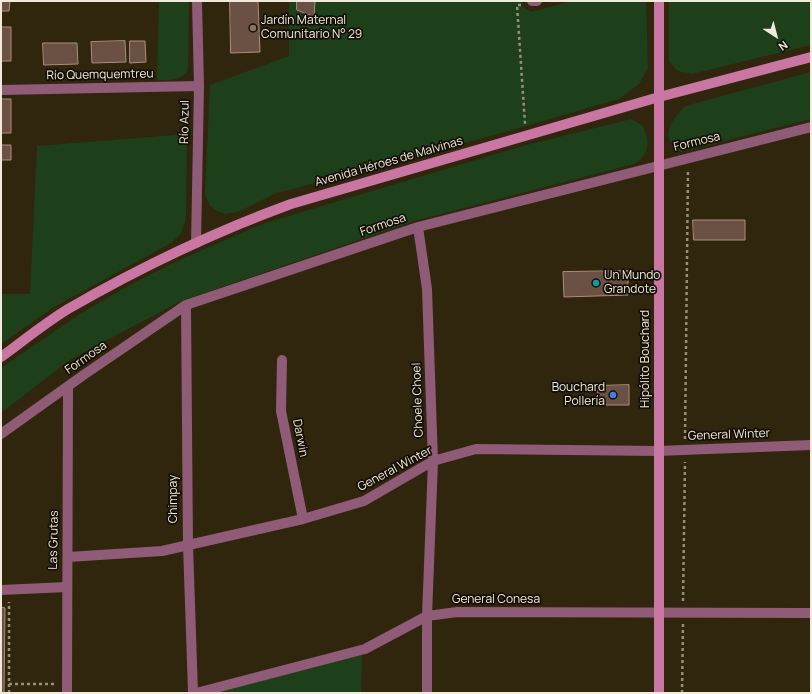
<!DOCTYPE html>
<html>
<head>
<meta charset="utf-8">
<style>
  body { margin:0 }
  #map { position:relative; width:812px; height:694px; overflow:hidden; background:#30250d; font-family:Manrope,sans-serif }
  canvas { display:block }
  .frame { position:absolute; inset:0; border:2px solid #f1eadb; pointer-events:none }
  .north { position:absolute; left:756px; top:16px; width:40px; height:40px; -webkit-text-stroke:3px #140f06; paint-order:stroke; rotate:144deg; font-size:11px; font-weight:700; line-height:16px; text-align:center; color:#f1eadb }
  .north::after { content:''; display:block; margin:auto; width:14px; height:18px; background:#f1eadb; clip-path:polygon(50% 0,100% 100%,50% 72%,0 100%) }
</style>
</head>
<body>
<div id="map">
<canvas width="812" height="694"></canvas>
<div class="frame"></div>
<div class="north">N</div>
</div>
<script>
const context = document.querySelector('canvas').getContext('2d');
context.lineJoin = 'round';
function paint(path, color) { context.fillStyle = color; context.fill(path, 'evenodd'); }
function trace(path, color, width, dash) { context.strokeStyle = color; context.lineWidth = width; context.lineCap = dash ? 'butt' : 'round'; context.setLineDash(dash || []); context.stroke(path); }
function drawText(font, color, halo, rows, align = 'center') {
  context.font = font + ' Manrope,sans-serif'; context.lineWidth = 3.5; context.setLineDash([]); context.textBaseline = 'middle'; context.strokeStyle = halo; context.fillStyle = color; for (const [text, x, y, turn = 0] of rows) {
    context.save(); context.translate(x, y); context.rotate((+turn || 0) * Math.PI / 180); context.textAlign = isNaN(turn) ? turn : align; if (halo) context.strokeText(text, 0, 0); context.fillText(text, 0, 0); context.restore();
  }
}
const green = new Path2D(`
  M159 1H189L188 70C180 81 170 80 157 80Z
  M289 1H521V5L531 12 572 1H646L648 68 639 84 619 99 498 134 274 194 238 212 225 214 217 211 210 206 205 194 210 85 289 56Z
  M669 1H811V45L692 74 678 71 669 62Z
  M811 72V119L681 152C658 137 671 121 685 106Z
  M631 119 642 125C650 142 651 153 634 164L414 221 181 301 71 359 1 413V368L80 314 128 286 177 261 265 223 523 146Z
  M187 134 186 219 181 233 171 243 54 307 1 344V294H30L37 146Z
  M362 655 361 693H212Z`);
const building = new Path2D(`
  M1 1H10L9 11H1Z
  M230 1H258L260 52 231 53Z
  M297 1H315L314 17 297 10Z
  M1 27H11V61H1Z
  M125 41 126 62 92 63 91 42Z
  M130 41H145L146 62 130 63Z
  M43 43H77L78 64 44 65Z
  M1 99H11V133H1Z
  M1 145H11V160H1Z
  M693 220H745V240H694Z
  M628 271V295L564 297 563 272Z
  M629 385V405H598L597 386Z
  M1 607 5 608 4 693H1Z`);
const path = new Path2D(`
  M521 5H517L525 124
  M685 439 688 170
  M683 601 685 462
  M9 684H57
  M9 693V602
  M682 693 683 624`);
const minor = new Path2D(`
  M532 1H537
  M1 90 199 86
  M418 227 427 289 433 461 427 616V693
  M186 305 188 545 193 693
  M282 360 281 411 303 519
  M1 434 85 374 186 305 418 227 811 127
  M68 557 162 551 303 519 364 501 433 461 476 449 658 451 811 445
  M1 590 67 587
  M67 693 68 387
  M196 693 365 649 427 616 457 612 811 613`);
const tertiary = new Path2D(`
  M196 243 199 86 197 1`);
const secondary = new Path2D(`
  M1 357C23 341 45 323 68 309 139 268 214 232 291 204L659 97 811 57
  M659 693V1`);
const markers = [
  [253,28,4,"#8d6e63"],
  [596,283,4,"#0f9aa8"],
  [613,395,4,"#3f7fe0"]
];
const poiNames = [
  ["Jardín Maternal",261,21],
  ["Comunitario N° 29",261,35],
  ["Un Mundo",604,276],
  ["Grandote",604,290],
  ["Bouchard",605,388,"right"],
  ["Pollería",605,402,"right"]
];
const streetNames = [
  ["Río Quemquemtreu",100,75,-1],
  ["Río Azul",185,122,-89],
  ["Formosa",697,142,-14],
  ["Avenida Héroes de Malvinas",389,162,-16],
  ["Formosa",383,225,-19],
  ["Formosa",86,358,-35],
  ["Hipólito Bouchard",646,359,-90],
  ["Choele Choel",418,400,-92],
  ["General Winter",729,435,-2],
  ["Darwin",300,438,79],
  ["General Winter",395,469,-28],
  ["Chimpay",174,499,-90],
  ["Las Grutas",54,540,-89],
  ["General Conesa",496,600]
];
paint(green, '#1d401a');
paint(building, '#6b5143');
trace(building, '#aa8e7e', 1);
trace(path, '#978e7b', 2.5, [3, 3]);
trace(minor, '#8f5b76', 10);
trace(tertiary, '#8f5b76', 10);
trace(secondary, '#ca76a3', 10);
for (const [x, y, r, color] of markers) { const dot = new Path2D(); dot.arc(x, y, r, 0, 2 * Math.PI); context.fillStyle = color; context.fill(dot); trace(dot, '#140f06', 1.5); }
drawText('12px', '#f1eadb', '#140f06', poiNames, 'left');
drawText('12px', '#f1eadb', '#140f06', streetNames);
</script>
</body>
</html>
